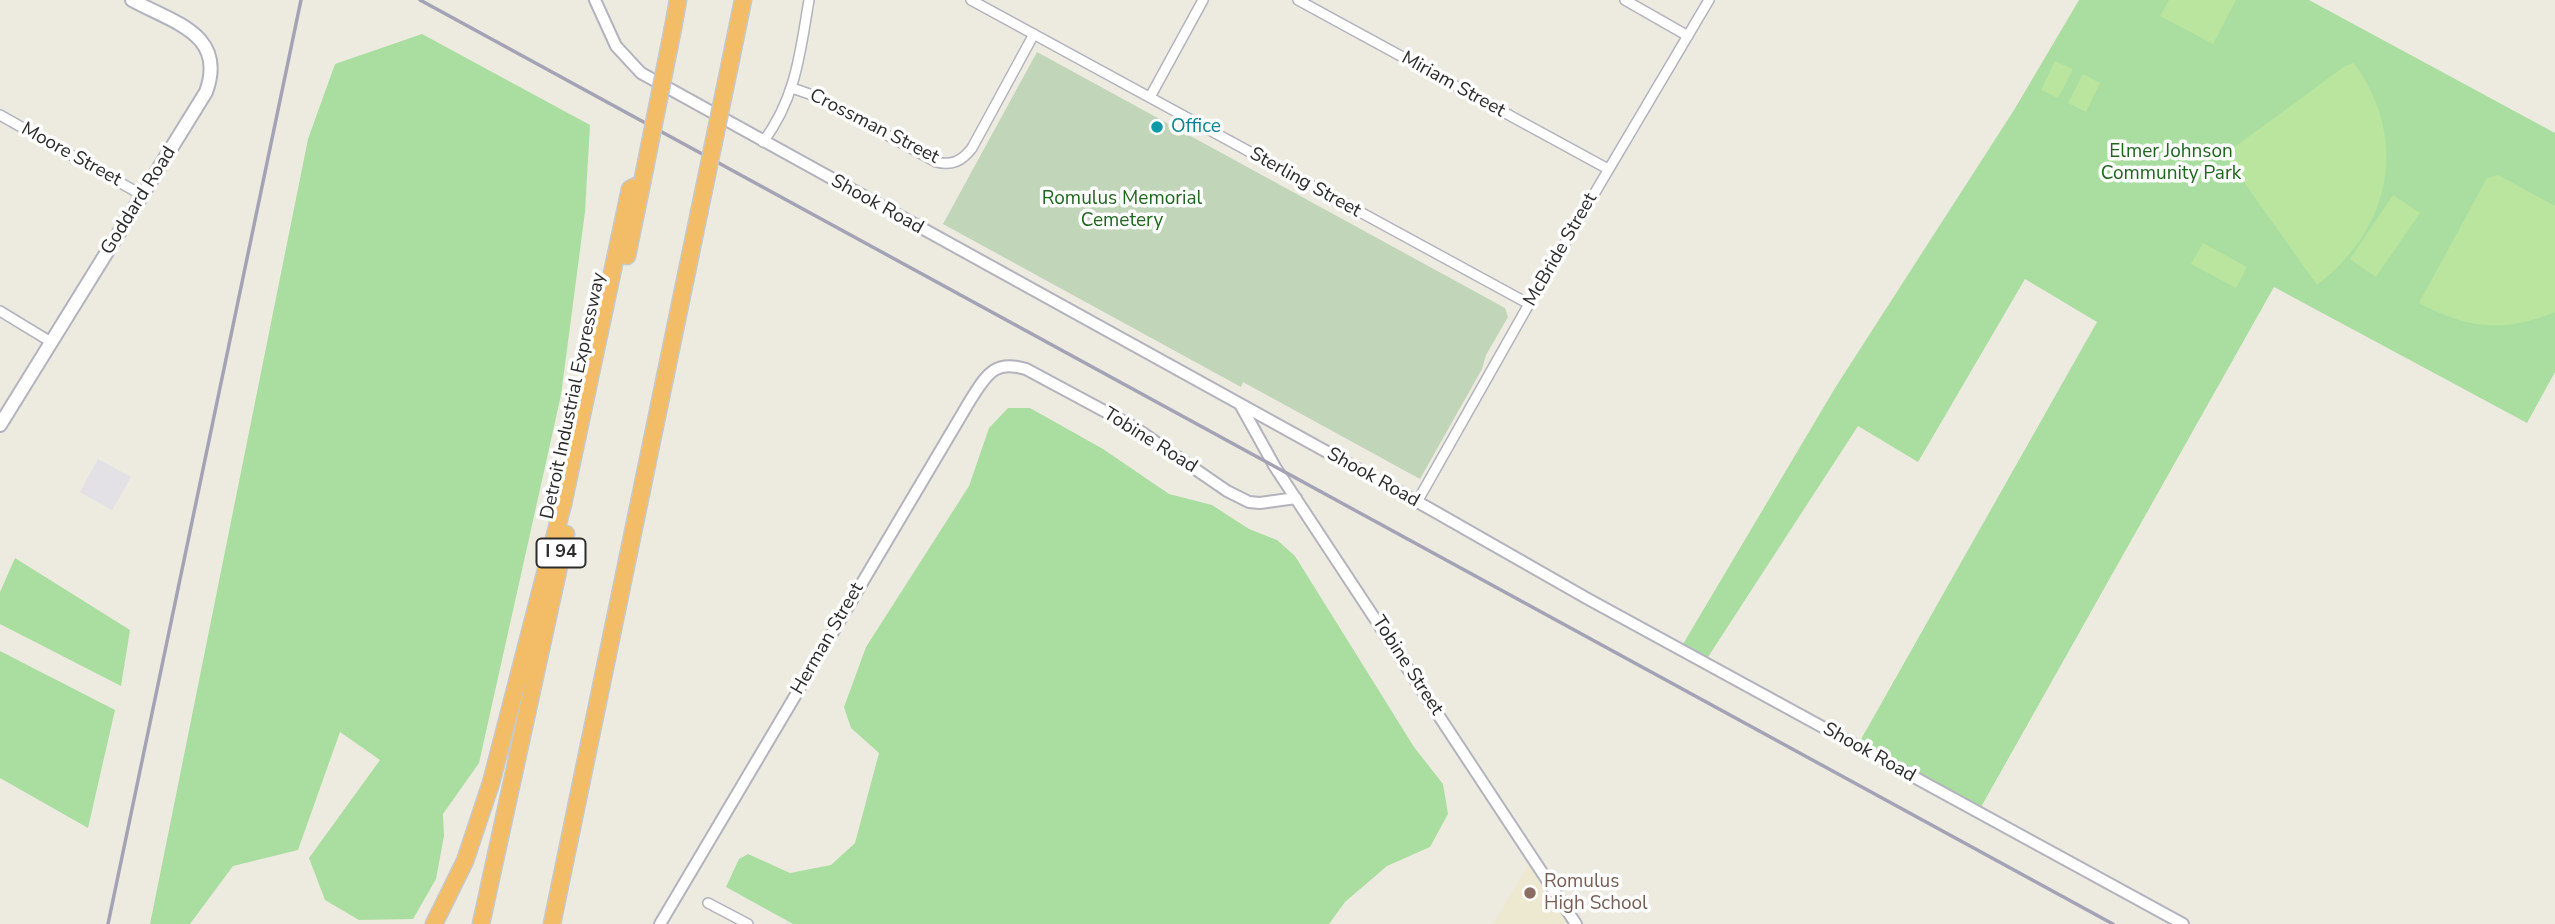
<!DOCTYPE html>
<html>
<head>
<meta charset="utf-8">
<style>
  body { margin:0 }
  canvas { display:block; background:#edeae0 }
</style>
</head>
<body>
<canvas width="2555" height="924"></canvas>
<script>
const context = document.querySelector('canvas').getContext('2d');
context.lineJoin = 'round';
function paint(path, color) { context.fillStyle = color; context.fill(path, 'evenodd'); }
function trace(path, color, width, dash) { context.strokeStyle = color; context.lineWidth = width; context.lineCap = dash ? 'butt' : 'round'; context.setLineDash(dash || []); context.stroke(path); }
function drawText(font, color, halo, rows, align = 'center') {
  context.font = font + ' "Nunito Sans",sans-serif'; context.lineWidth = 7; context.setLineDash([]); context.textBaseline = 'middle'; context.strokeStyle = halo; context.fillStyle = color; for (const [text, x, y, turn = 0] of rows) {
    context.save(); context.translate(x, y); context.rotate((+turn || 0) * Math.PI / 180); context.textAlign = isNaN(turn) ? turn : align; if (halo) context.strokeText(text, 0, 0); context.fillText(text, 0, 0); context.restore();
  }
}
const industrial = new Path2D(`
  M98 459 131 477 112 510 80 492Z`);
const education = new Path2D(`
  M1529 863 1570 924H1493Z`);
const green = new Path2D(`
  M2079 0H2309L2555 133V372L2527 423 2274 287 1981 807 1860 741 2097 322 2025 279 1918 462 1858 426 1708 657 1683 644 1835 388 2014 110Z
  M422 34 590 125 585 212 561 395 479 763 443 814 444 836 436 879 413 919 359 920 325 900 309 858 380 760 340 732 298 850 233 866 190 924H150L308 139 335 64Z
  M1008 408H1030L1103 449 1169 494 1212 505 1249 529 1277 540 1295 556 1414 747 1443 784 1448 814 1430 847 1387 866 1345 902 1329 924H793L726 887 739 859 748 854 790 873 831 865 855 843 879 753 851 728 844 707 866 647 969 486 989 428Z
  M15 558 130 630 121 686 0 624V592Z
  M0 651 115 710 88 828 0 778Z`);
const cemetery = new Path2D(`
  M1037 52 1505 308 1508 317 1486 355 1482 369 1420 479 1243 382 1241 387 943 224Z`);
const pitch = new Path2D(`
  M2169 0H2236L2213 44 2160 16Z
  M2055 61 2073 69 2058 98 2041 90Z
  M2354 63C2409 139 2392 228 2317 285L2229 161 2232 149 2345 66Z
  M2083 74 2100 83 2086 112 2068 103Z
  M2498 175 2555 206V312C2504 333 2467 329 2419 303L2487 178Z
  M2393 195 2420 213 2376 277 2350 259Z
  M2203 243 2247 267 2236 288 2191 264Z`);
const minor = new Path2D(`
  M971 0 1529 304
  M1298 0 1608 169
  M1625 0 1688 36
  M792 88 818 97 936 162C952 166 962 161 972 148L1034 34
  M1150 97 1203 0
  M0 115 142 195
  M763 142C796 98 800 53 809 0
  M0 311 51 342
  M1417 502 1529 304 1709 0
  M708 903 748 924`);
const tertiary = new Path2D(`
  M595 0 616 46 641 73 1432 510 1588 599 2183 924
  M1241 406 1275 467 1576 924
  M660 924 971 399C986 376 994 359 1026 369L1134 427 1227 491 1249 502 1260 503 1296 498`);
const secondary = new Path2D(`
  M0 425 206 92C227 34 174 23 132 0`);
const motorway = new Path2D(`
  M673 28 678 0
  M731 59 743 0
  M627 256 642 183
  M434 924 465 861 491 783 563 504 630 189 642 183
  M481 924 566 534
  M552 924 699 213`);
const rail = new Path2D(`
  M420 0 2113 924
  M108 924 301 0`);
const motorwayBridge = new Path2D(`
  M642 183 673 28
  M699 213 731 59`);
const markers = [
  [1157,127,7,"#0f9aa8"],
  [1530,893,7,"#8d6e63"]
];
const shields = [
  [561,553,49]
];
const shieldNames = [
  ["I 94",561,553]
];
const streetNames = [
  ["Miriam Street",1453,85,29],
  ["Crossman Street",874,127,27],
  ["Moore Street",71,155,29],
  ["Sterling Street",1305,183,29],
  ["Goddard Road",139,201,-58],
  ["Shook Road",877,205,29],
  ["McBride Street",1561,250,-60],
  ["Detroit Industrial Expressway",574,396,-78],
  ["Tobine Road",1150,441,32],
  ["Shook Road",1373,478,29],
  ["Herman Street",828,639,-60],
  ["Tobine Street",1407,666,57],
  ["Shook Road",1869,753,29]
];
const cultureNames = [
  ["Office",1171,127]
];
const parkNames = [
  ["Elmer Johnson",2171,152],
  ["Community Park",2171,174],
  ["Romulus Memorial",1122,199],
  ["Cemetery",1122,221]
];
const educationNames = [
  ["Romulus",1544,882],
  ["High School",1544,904]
];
paint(industrial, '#e3e0e6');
paint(education, '#ede9d1');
paint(green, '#aadea1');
paint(cemetery, '#c1d5b8');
paint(pitch, '#b9e59e');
trace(minor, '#b3b3be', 12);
trace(tertiary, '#b3b3be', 14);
trace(secondary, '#b3b3be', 16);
trace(motorway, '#c8c8c8', 19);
trace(minor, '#fff', 9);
trace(tertiary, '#fff', 10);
trace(secondary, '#fff', 12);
trace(motorway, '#f2bd66', 16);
trace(rail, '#a4a3b5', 3.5);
trace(motorwayBridge, '#c8c8c8', 19, []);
trace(motorwayBridge, '#f2bd66', 16);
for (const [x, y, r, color] of markers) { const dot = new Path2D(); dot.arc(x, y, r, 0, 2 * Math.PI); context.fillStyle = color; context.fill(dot); trace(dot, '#fff', 2.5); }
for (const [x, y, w] of shields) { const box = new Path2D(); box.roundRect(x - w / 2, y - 14.5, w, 29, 5); context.fillStyle = '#fff'; context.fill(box); trace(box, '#2c2c2c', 2); }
drawText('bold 18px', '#2c2c2c', null, shieldNames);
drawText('19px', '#2c2c2c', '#fff', streetNames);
drawText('19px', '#0d838f', '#fff', cultureNames, 'left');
drawText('19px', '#226521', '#fff', parkNames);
drawText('19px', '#785e54', '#fff', educationNames, 'left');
</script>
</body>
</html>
